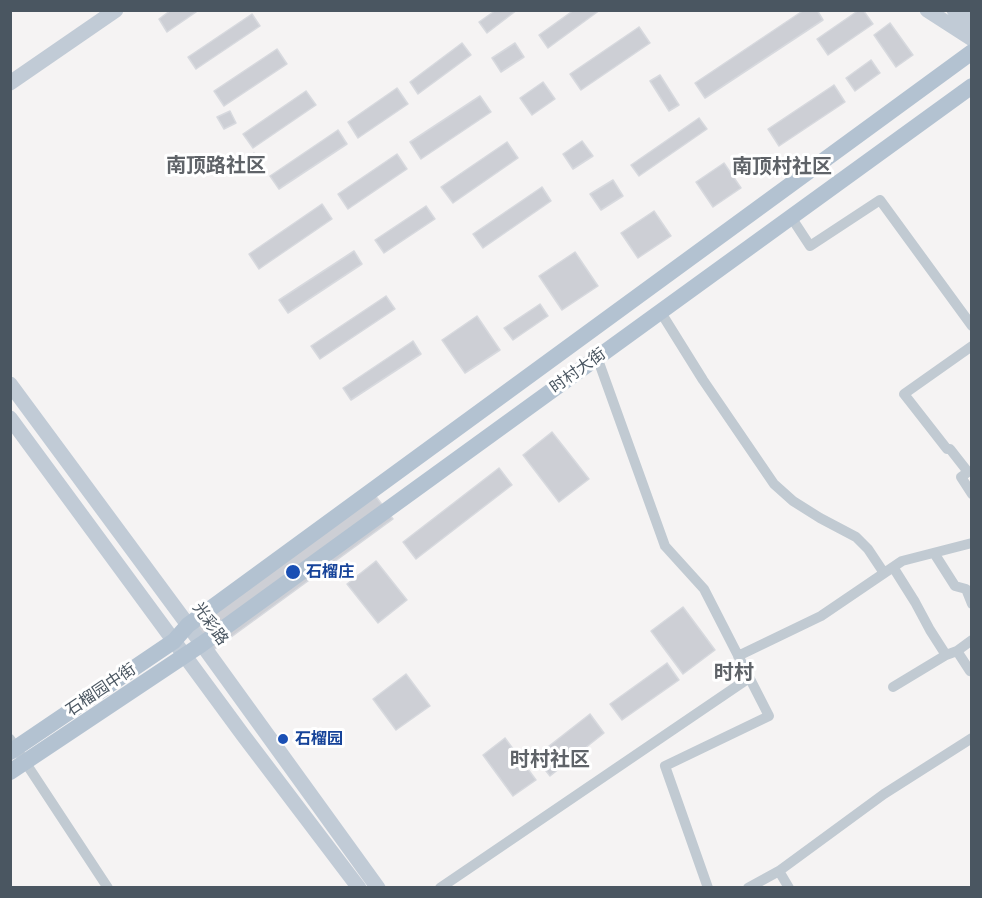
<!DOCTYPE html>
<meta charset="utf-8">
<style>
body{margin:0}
#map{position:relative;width:982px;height:898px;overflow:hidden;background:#f5f3f3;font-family:"PT Sans Narrow",sans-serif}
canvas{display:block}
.frame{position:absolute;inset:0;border:12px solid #4a5661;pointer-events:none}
</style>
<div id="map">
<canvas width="982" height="898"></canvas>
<div class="frame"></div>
</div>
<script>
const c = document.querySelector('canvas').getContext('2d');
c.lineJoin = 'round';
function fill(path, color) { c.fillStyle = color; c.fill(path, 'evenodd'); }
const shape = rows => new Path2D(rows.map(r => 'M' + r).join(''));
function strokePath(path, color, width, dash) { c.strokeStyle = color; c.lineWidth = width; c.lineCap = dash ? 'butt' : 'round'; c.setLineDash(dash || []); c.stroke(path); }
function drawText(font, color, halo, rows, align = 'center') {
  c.font = font + ' "PT Sans Narrow","Noto Sans SC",sans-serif'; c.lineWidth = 6; c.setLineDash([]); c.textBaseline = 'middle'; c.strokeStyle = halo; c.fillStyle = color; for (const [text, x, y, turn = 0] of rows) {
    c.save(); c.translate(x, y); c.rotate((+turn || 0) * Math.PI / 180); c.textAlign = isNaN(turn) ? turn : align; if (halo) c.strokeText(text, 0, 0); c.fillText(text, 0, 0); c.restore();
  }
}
const building = shape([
 [171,10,199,10,167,32,159,19,171,10],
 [496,10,517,10,487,33,479,22,496,10],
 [574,10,600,10,548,48,539,35,574,10],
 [804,10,817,10,823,20,705,98,695,83,804,10],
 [859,10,863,10,873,24,828,55,817,39,859,10],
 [252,14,260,26,196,69,188,57,252,14],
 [890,23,913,55,896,67,874,35,890,23],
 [639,27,650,43,581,90,570,74,639,27],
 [462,43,471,55,418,94,410,82,462,43],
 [515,43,524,57,501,72,492,58,515,43],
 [277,49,287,64,224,106,214,91,277,49],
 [871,60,880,73,855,91,846,78,871,60],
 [660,75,679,105,669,111,650,81,660,75],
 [543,82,555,99,532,115,520,98,543,82],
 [834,85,845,102,779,146,768,129,834,85],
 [397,88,408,104,358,138,348,122,397,88],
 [306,91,316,105,253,148,243,134,306,91],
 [480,96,491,112,421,159,410,142,480,96],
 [230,111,236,123,224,129,217,117,230,111],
 [699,118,707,129,639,176,631,165,699,118],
 [338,130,347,144,279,189,270,176,338,130],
 [582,141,593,156,573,169,563,154,582,141],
 [507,142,518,158,453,203,441,187,507,142],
 [254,153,263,167,253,173,244,160,254,153],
 [397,154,407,169,348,209,338,194,397,154],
 [724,163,741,188,713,207,696,182,724,163],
 [613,180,623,196,601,210,590,194,613,180],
 [542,187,551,201,483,248,473,234,542,187],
 [322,204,332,219,259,269,249,254,322,204],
 [426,206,435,219,384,253,375,240,426,206],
 [654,211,671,236,638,258,621,233,654,211],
 [354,251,362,264,288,313,279,300,354,251],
 [575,252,598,286,562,310,539,276,575,252],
 [386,296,395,309,320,359,311,346,386,296],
 [540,304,548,316,513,340,504,328,540,304],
 [477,316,500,350,465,373,442,340,477,316],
 [413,341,421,354,351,400,343,388,413,341],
 [552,432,589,479,559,502,523,455,552,432],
 [499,468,512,485,416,559,403,542,499,468],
 [371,490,393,519,212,651,190,622,371,490],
 [376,561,407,600,378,623,347,584,376,561],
 [683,607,715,650,683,674,651,631,683,607],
 [667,663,679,680,622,720,610,704,667,663],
 [406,674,430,706,396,730,373,699,406,674],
 [590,714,604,733,550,776,535,757,590,714],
 [505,738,536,780,513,796,483,755,505,738]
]);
const street = shape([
 [791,217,810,246,880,200,972,326],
 [660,311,703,380,774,484,793,501,820,518,856,537,868,549,884,573],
 [972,346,904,394,947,449,950,449,968,472,961,477,972,494],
 [597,357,665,546,704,589,769,716,665,766,708,888],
 [934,553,955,586,966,589,972,604],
 [893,567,915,602,930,630,946,655,957,651],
 [972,640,957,651,970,671,972,670],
 [738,656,821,616,902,561,972,543],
 [893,687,946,655],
 [10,739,108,888],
 [779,871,789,888],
 [440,888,749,678],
 [748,888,779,871,884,794,972,738]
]);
const secondary = shape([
 [927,10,972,39],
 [954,10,972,22],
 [10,83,116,10],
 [10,384,188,625,378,888],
 [10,418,243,735,359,888]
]);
const primary = shape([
 [10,752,174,641,188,625,972,52],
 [10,772,202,644,972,86]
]);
const markers = [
 [293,572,8,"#1a4fb4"],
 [283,739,6,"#1a4fb4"]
];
const streetNames = [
 ["时村大街",578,371,-36],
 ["光彩路",210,624,54],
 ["石榴园中街",101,690,-34]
];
const transitNames = [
 ["石榴庄",306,572],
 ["石榴园",295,739]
];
const quarterNames = [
 ["南顶路社区",216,166],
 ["南顶村社区",782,167],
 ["时村",734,673],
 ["时村社区",550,760]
];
fill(building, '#cdcfd5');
strokePath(building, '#d7d9de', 1.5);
strokePath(street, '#c1cad2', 10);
strokePath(secondary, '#c1cbd6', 15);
strokePath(primary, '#b3c2d1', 16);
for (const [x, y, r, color] of markers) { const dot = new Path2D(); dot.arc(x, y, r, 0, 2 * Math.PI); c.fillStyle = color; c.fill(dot); strokePath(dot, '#fff', 2); }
drawText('16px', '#4a5661', '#fff', streetNames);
drawText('bold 16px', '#164399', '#fff', transitNames, 'left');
drawText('bold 20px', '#5f6368', '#fff', quarterNames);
</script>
